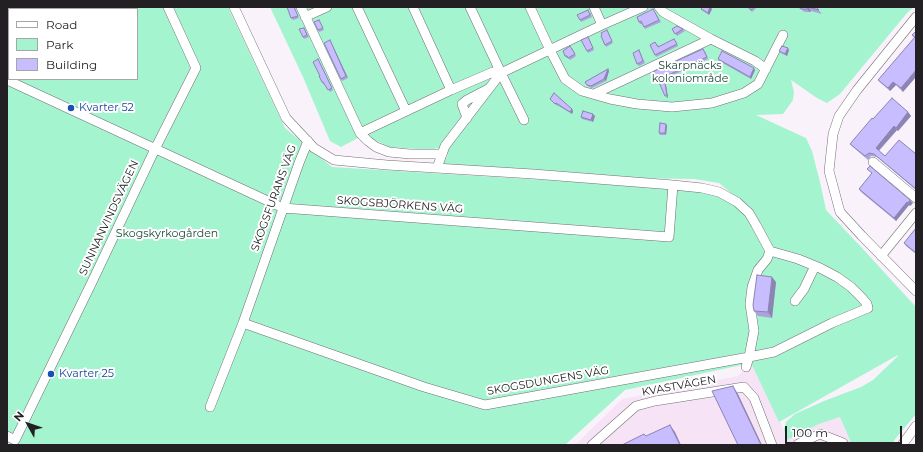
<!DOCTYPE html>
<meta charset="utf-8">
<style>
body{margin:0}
#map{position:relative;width:923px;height:452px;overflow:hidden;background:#f9f2fb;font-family:Montserrat,sans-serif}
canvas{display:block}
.frame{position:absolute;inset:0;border:8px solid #232024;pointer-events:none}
.legend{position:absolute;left:8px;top:8px;width:130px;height:72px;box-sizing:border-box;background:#fff;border:1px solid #a7a6a7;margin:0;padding:5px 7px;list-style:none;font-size:12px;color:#232024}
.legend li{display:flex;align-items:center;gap:8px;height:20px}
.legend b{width:20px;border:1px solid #a7a6a7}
.north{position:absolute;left:8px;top:404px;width:40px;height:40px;-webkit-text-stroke:3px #fff;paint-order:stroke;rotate:310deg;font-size:11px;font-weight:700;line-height:16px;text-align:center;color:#232024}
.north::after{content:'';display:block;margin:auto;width:14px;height:18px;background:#232024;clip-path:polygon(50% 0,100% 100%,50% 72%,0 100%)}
.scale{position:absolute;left:785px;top:426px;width:117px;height:18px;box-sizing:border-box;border:2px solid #232024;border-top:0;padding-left:5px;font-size:12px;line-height:14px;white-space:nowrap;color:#232024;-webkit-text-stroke:3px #fff;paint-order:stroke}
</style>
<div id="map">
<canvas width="923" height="452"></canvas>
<div class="frame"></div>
<ul class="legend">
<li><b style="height:5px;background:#fff"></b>Road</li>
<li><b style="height:11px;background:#a4f4cf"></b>Park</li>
<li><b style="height:11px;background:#c8bdfe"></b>Building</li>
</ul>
<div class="north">N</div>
<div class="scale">100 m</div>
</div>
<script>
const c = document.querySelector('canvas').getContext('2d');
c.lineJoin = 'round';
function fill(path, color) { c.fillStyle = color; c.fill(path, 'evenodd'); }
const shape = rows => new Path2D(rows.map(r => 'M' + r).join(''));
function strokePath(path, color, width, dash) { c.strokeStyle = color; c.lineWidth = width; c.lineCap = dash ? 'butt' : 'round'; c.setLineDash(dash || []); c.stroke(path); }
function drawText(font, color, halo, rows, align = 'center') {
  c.font = font + ' Montserrat,sans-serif'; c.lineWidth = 4; c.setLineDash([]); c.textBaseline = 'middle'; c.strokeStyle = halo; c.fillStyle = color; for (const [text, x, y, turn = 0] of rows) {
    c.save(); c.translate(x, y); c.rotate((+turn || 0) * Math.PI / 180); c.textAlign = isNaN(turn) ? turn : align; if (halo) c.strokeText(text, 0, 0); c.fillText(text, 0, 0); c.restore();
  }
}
const industrial = shape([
 [751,363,780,421,787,440,819,424,840,417,852,445,575,445,622,399,738,376,746,367]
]);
const green = shape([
 [7,7,228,7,285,128,332,167,725,191,736,197,719,183,694,179,624,178,443,164,448,155,437,148,431,150,389,147,373,139,358,138,341,147,330,141,303,77,270,7,914,7,907,13,840,94,827,103,817,98,791,80,794,92,793,100,783,114,756,115,806,138,812,151,820,182,826,210,862,248,916,307,916,414,896,438,891,445,852,445,840,417,819,424,787,440,784,430,786,422,795,414,824,401,861,387,873,380,898,356,898,355,779,422,751,363,625,390,565,445,7,445],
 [9,9,137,9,137,79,9,79]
]);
const minor = shape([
 [234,7,286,118,314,148,334,160,387,165,533,174,673,185],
 [301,7,360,133,451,90,493,72,501,73,602,25,643,7],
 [357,7,406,111],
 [413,7,451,90],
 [530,7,550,50,565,79,582,91,610,99,637,104,672,107,712,103,744,93,758,84,783,35],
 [594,7,602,25],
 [659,7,663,12,711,39,755,61,766,69],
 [305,17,327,7],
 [916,17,857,90,839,116,833,134,829,171,840,212,862,236,916,291],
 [501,73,524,120],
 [7,80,283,208,669,237,673,185,702,188,719,192,737,202,749,213,756,225,770,251,767,259,758,270,752,287,750,304,754,331,749,357,746,367],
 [594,94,711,39],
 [467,118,462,104,467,100,488,89],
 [360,133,368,141,376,147,389,152,410,154,442,154],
 [873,162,916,198],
 [437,168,445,146,501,73,470,7],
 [881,256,916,213],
 [795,301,804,289,815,266],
 [243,323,424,387,485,405,749,357,774,352,832,323,868,308,867,304,862,298,851,287,837,277,820,268,798,259,770,251],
 [210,407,243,323,299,163,308,141],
 [7,436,15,440,93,280,155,149,196,68,168,7],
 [798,444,820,434,843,443,844,445],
 [592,445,636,406,655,401,744,387,754,398,772,445],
 [902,445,916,426]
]);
const wall = shape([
 [294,7,299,18,293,20,291,18],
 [710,7,712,9,709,15,703,11,701,9],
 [747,7,757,7,752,12],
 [798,7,816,7,822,14,811,11,810,12,805,12,800,9],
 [653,9,661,22,645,29,642,24,640,24,639,22],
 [590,12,592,17,581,22,580,20],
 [319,20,324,30,319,32,318,30],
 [304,28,309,37,304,39,303,37],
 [672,29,683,29,685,31,677,36],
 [916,31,903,92,896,85,890,91,881,83,878,80,914,38,912,35],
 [608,32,613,43,606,47,605,45],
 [589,39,594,50,588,53,587,51],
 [330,40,348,78,342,81,341,79],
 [676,41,678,46,656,57,655,55,657,44,658,46],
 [572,48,576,56,570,60,568,58,567,58,565,56],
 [789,50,787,56,781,53,779,51],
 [705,51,708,59,665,79,668,98,667,98,654,71],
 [640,52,645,63,639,66,637,64],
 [318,59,333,90,330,92,325,84,323,84,322,82],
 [718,59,755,70,751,79,719,61],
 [608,69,609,71,606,81,592,88,589,87,585,82],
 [550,99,572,109,573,111,572,114,557,105,557,106],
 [908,112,911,116,898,131,897,130,879,151,885,156,916,154,916,190,877,157,871,156,868,160,853,147,850,144,873,119],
 [595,116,593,122,582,119,581,117],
 [666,124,667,126,666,135,660,135,659,133],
 [867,169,910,200,913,203,910,206,909,205,896,221,861,192,859,189,872,173],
 [916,228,916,254,906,246,904,243],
 [776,282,772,318,758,316,754,311]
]);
const shadedWall = shape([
 [710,7,712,9,709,15,708,13],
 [808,7,811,11,810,12,807,9],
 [330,40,331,42,348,78,346,76],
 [788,48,789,50,787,56,785,54],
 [754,68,755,70,751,79,750,77],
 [608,69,609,71,606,81,604,79],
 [916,70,916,77,903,92,901,88],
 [664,77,665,79,668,98,667,96],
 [893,82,896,85,890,91,888,88],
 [572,109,573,111,572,114,570,112],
 [908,112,911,116,898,131,896,128],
 [593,114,595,116,593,122,591,120],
 [666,124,667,126,666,135,665,133],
 [894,126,897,130,878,151,876,148],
 [910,200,913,203,910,206,908,203],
 [907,202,909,205,896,221,894,218],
 [772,277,776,282,772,318,768,312],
 [733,386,738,394,762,445,761,445],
 [670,425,675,432,681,445,680,445]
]);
const building = shape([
 [287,7,294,7,298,16,291,18,287,7],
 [703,7,710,7,708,13,701,9,703,7],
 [748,7,753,7,751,10,748,7],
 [799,7,816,7,819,10,808,7,807,9,802,9,799,7],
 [653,9,659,20,644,27,641,21,639,22,637,17,653,9],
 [588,10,590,15,580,20,577,15,588,10],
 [319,20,323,28,318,30,314,22,319,20],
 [677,26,683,29,675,34,672,29,677,26],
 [304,28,307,35,303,37,299,29,304,28],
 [607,30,612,41,605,45,601,36,602,35,601,33,607,30],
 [916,31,916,70,901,88,893,82,888,88,878,80,915,37,912,35,916,31],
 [588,37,593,48,587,51,581,40,588,37],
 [674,39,677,44,655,55,650,45,655,42,658,47,674,39],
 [330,40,346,76,341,79,324,43,330,40],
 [570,46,575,54,568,58,567,56,565,56,563,51,570,46],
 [782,46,788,48,785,54,779,51,782,46],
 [703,49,707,57,664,77,667,96,665,96,654,71,703,49],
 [639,50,643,61,637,64,633,53,639,50],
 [722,51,754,68,750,77,718,59,722,51],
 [318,59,332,88,328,90,323,82,322,82,319,76,320,76,313,62,318,59],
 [608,69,604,79,591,86,587,85,585,82,608,69],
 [554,93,572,109,570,112,556,103,555,104,550,99,554,93],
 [892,98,908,112,896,128,894,126,876,148,885,156,899,140,916,154,916,189,874,154,869,153,865,156,850,144,872,118,873,119,892,98],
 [583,111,593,114,591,120,581,117,583,111],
 [660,123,666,124,665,133,659,133,660,123],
 [870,166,910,200,908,203,907,202,894,218,859,189,872,173,867,169,870,166],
 [916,228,916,253,904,243,916,228],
 [757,275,772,277,768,312,754,311,753,305,757,275],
 [733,386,761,445,738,445,712,391,733,386],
 [670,425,680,445,622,445,644,434,646,436,670,425]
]);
const markers = [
 [71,108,4,"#1a4fb4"],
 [51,374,4,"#1a4fb4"]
];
const parkNames = [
 ["Skarpnäcks",690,66],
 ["koloniområde",690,79],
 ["Skogskyrkogården",167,234]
];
const transitNames = [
 ["Kvarter 52",79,108],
 ["Kvarter 25",59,374]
];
const streetNames = [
 ["SKOGSFURANS VÄG",274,198,-70],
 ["SKOGSBJÖRKENS VÄG",400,205,4],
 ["SUNNANVINDSVÄGEN",109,218,-65],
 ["SKOGSDUNGENS VÄG",548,381,-10],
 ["KVASTVÄGEN",679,386,-10]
];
fill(industrial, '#f6e4f6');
fill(green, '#a4f4cf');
strokePath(minor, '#756e76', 10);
strokePath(minor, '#fff', 9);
fill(wall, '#aca3da');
fill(shadedWall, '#8c84b2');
fill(building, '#c8bdfe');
strokePath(building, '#8c84b2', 1);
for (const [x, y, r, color] of markers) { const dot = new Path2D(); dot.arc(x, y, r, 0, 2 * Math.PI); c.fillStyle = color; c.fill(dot); strokePath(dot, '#fff', 1.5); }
drawText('11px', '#1e4a38', '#fff', parkNames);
drawText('11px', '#164399', '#fff', transitNames, 'left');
drawText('11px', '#232024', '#fff', streetNames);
</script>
